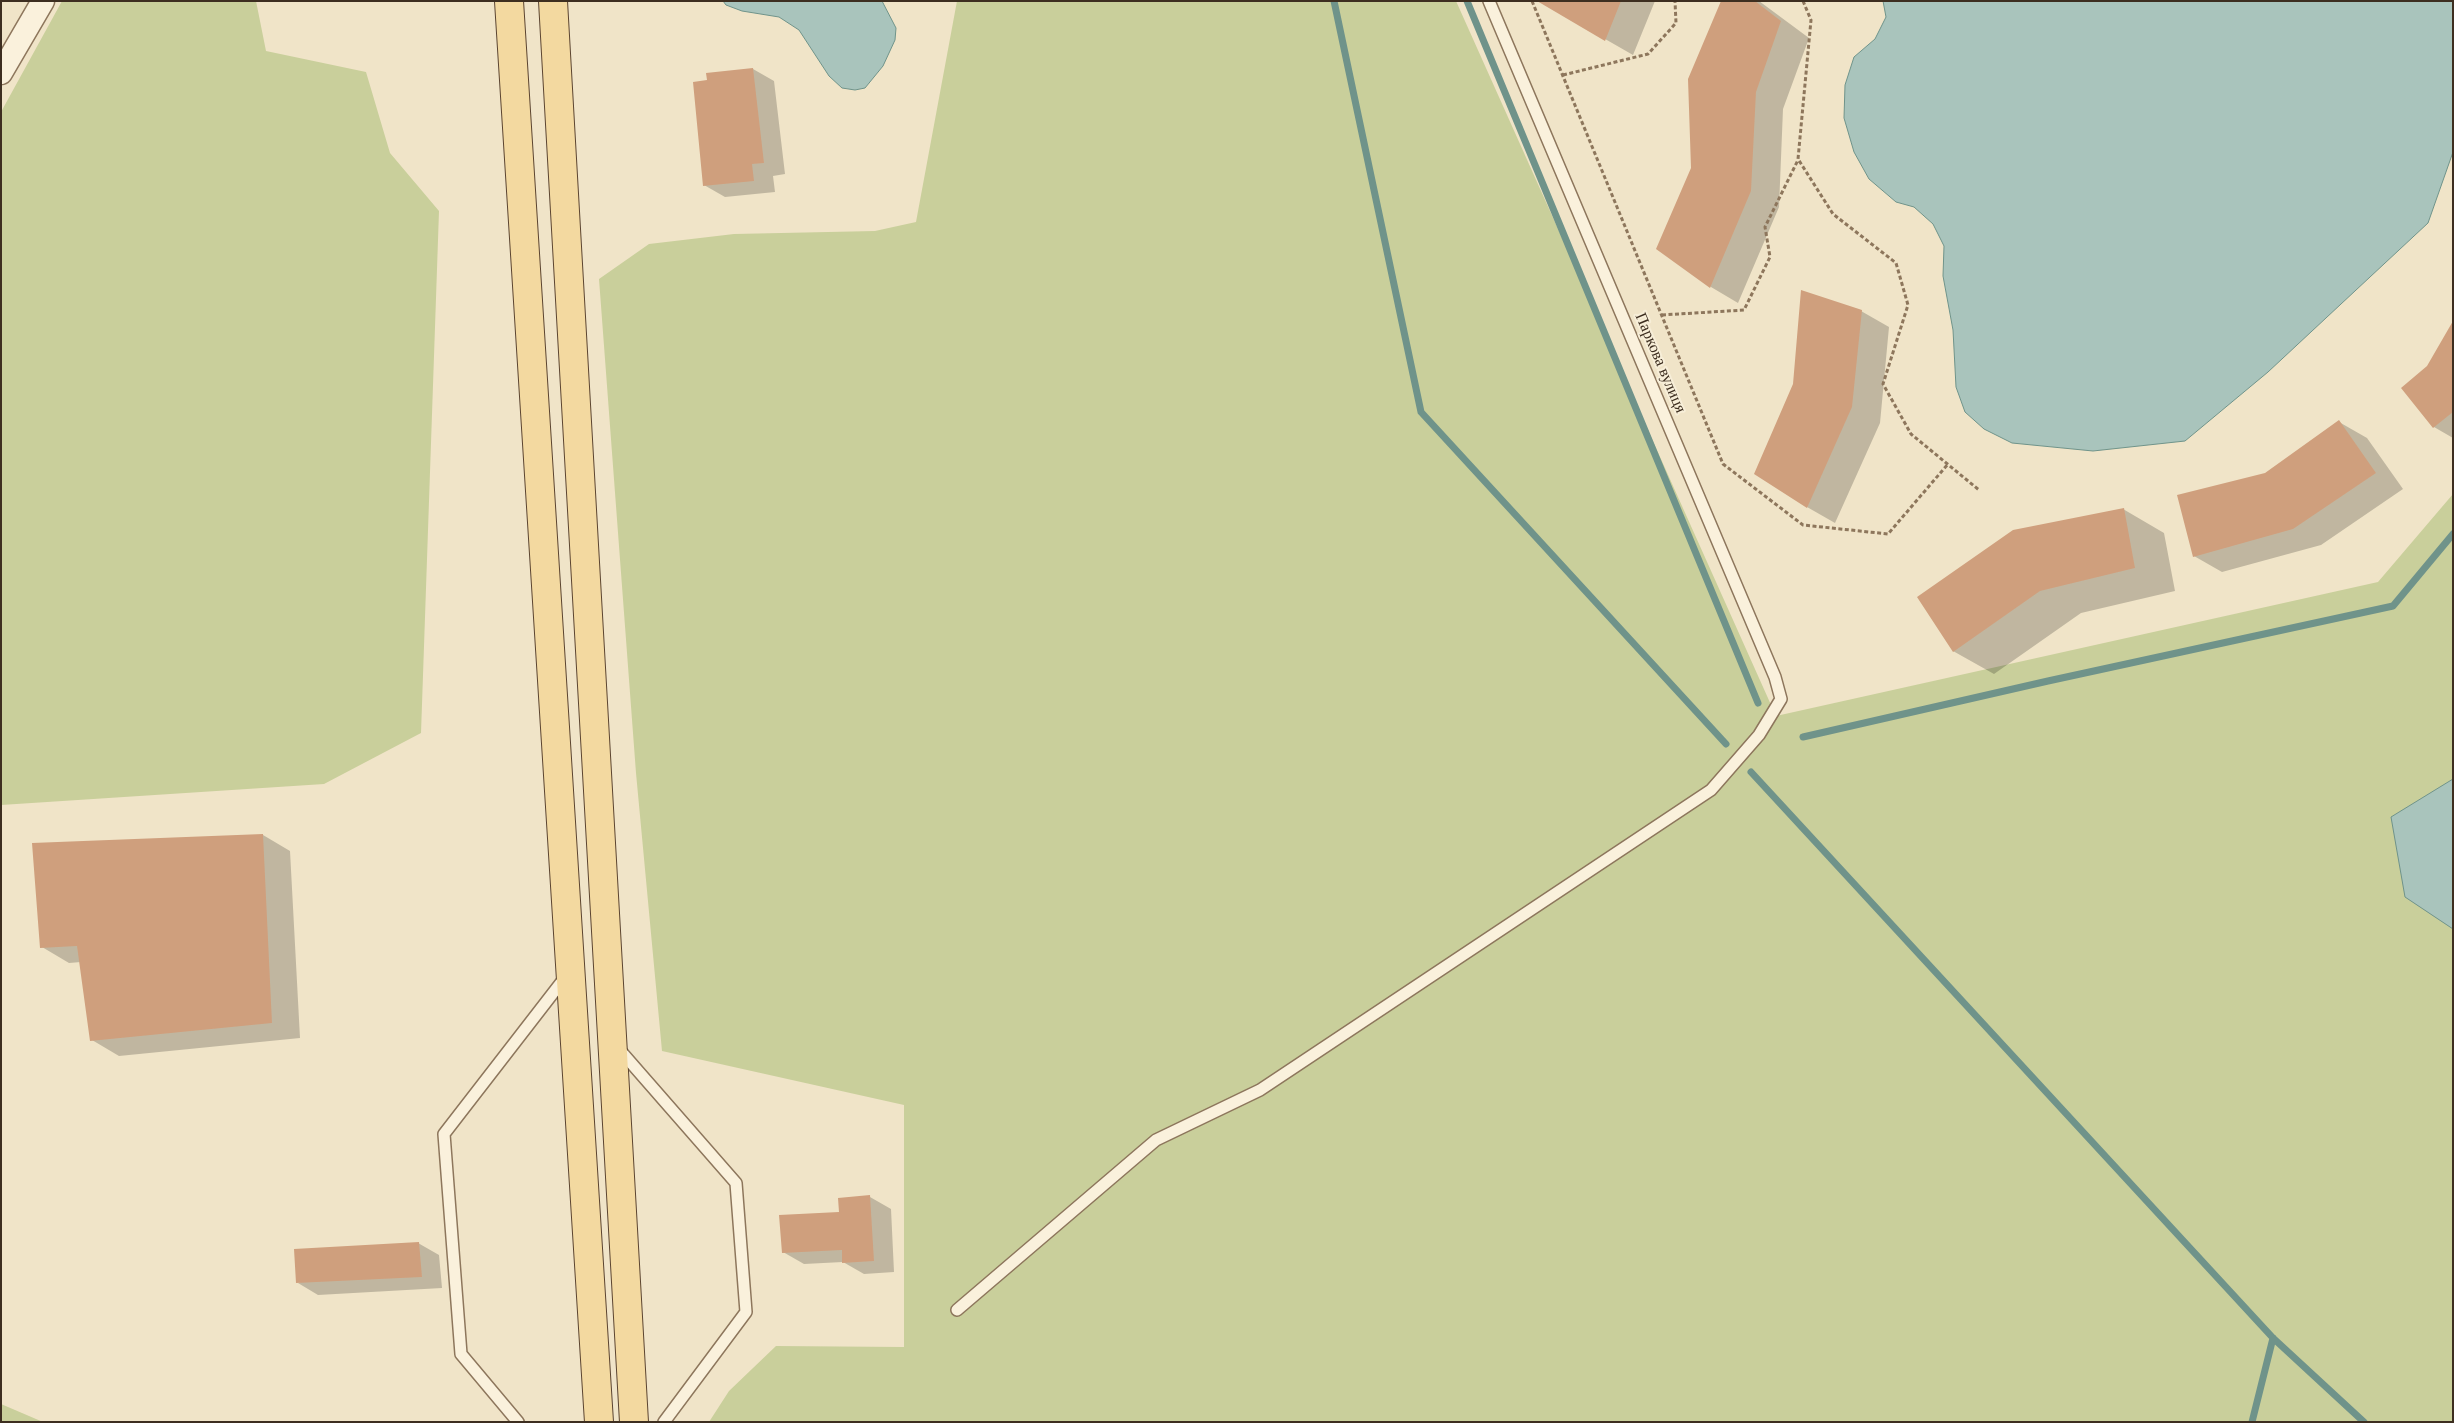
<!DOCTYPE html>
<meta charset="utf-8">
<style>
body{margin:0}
#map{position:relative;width:2454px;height:1423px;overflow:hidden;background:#f0e4c8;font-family:Georgia,serif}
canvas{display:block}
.frame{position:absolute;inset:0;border:2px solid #3d2e20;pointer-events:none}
</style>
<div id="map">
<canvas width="2454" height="1423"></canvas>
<div class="frame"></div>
</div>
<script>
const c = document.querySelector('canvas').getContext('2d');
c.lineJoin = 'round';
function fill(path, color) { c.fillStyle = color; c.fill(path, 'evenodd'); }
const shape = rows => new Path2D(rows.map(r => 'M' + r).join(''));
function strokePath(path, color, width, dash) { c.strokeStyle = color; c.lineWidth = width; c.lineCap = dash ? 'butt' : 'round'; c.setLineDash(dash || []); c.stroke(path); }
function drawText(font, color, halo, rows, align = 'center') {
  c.font = font + ' Georgia,serif'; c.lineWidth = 4; c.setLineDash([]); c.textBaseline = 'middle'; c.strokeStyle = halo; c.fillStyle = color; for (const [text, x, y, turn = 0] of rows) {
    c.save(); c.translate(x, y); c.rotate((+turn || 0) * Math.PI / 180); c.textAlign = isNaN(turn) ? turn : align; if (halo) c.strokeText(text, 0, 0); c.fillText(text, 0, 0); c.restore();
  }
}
const green = shape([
 [62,1,256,1,266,51,366,72,390,153,439,211,421,733,324,784,1,805,1,112],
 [957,1,1456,1,1776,716,2378,582,2453,494,2453,1422,709,1422,729,1391,776,1346,904,1347,904,1105,662,1051,636,773,599,279,649,244,734,234,875,231,916,222],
 [1,1404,43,1422,1,1422]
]);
const water = shape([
 [723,1,882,1,896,28,895,40,883,66,865,88,855,90,842,88,829,76,799,30,779,17,742,11,726,5,723,1],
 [1883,1,2453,1,2453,152,2428,223,2268,372,2185,441,2093,451,2012,443,1984,429,1965,412,1956,387,1953,330,1943,276,1944,246,1933,224,1914,207,1896,202,1869,179,1854,152,1844,118,1845,85,1854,57,1875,39,1886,17,1883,1],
 [2453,779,2453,929,2405,897,2391,817,2453,779]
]);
const shadow = shape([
 [1553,1,1655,1,1633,55,1551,8],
 [1722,1,1759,1,1809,38,1783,109,1779,207,1738,303,1711,287,1657,249,1692,168],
 [753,69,774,81,785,174,773,176,775,192,725,197,704,185],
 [1861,311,1889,327,1880,423,1835,523,1807,507],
 [2453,337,2453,438,2434,427,2402,388,2428,367],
 [2339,422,2367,438,2403,489,2321,545,2222,572,2194,556,2266,474],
 [2123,509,2164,533,2175,591,2081,613,1994,674,1953,651],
 [263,835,290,851,300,1038,119,1056,92,1040,81,962,69,963,42,947],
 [870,1197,891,1209,894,1272,864,1274,843,1262,804,1264,783,1252,840,1213],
 [418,1243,439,1255,442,1288,318,1295,298,1283]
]);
const stream = shape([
 [1334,1,1421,412,1726,744],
 [1467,1,1758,703],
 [1803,737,2048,681,2393,606,2453,534],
 [1751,772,2273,1338,2364,1422],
 [2252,1422,2273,1338]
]);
const building = shape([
 [1537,1,1621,1,1605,41],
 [1721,1,1755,1,1781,21,1756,92,1751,191,1710,288,1656,249,1691,168,1688,79],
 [753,68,764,163,752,164,754,181,703,186,693,82,707,80,706,73],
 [1801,290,1862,310,1852,407,1807,508,1754,474,1793,384],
 [2453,321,2453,412,2433,428,2401,388,2427,366],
 [2339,420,2376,473,2293,529,2193,557,2177,495,2265,473],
 [2124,508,2135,568,2040,591,1953,652,1917,597,2013,530],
 [263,834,272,1023,90,1041,77,946,40,948,32,843],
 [870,1195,874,1261,842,1263,842,1250,782,1253,779,1215,839,1212,838,1198],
 [419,1242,422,1277,296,1283,294,1249]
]);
const path = shape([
 [1532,1,1723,464,1803,525,1888,534,1948,464],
 [1803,1,1811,20,1798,159,1833,214,1896,263,1908,305,1883,384,1911,434,1979,490],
 [1563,75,1648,54,1676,23,1675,1],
 [1662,315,1744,310,1770,257,1765,227,1798,160]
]);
const lane = shape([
 [618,1048,736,1183,746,1312,664,1422],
 [957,1310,1156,1140,1260,1090,1711,790,1759,735,1781,699,1775,677,1489,1],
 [518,1422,461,1354,444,1134,567,975]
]);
const street = shape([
 [1,73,43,1]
]);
const primary = shape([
 [509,1,599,1422],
 [553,1,634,1422]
]);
const streetNames = [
 ["Паркова вулиця",1660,363,67]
];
fill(green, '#c9cf9b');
fill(water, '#a9c4bc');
strokePath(water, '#6f938a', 1);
fill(shadow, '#0003');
strokePath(stream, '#6f938a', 7);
fill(building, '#cf9f7d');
strokePath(lane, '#8d765c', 14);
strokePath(street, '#8d765c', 25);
strokePath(primary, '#5b4430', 30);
strokePath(path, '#8d765c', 3, [4, 2.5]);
strokePath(lane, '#faf1dc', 11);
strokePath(street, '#faf1dc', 22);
strokePath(primary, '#f3d9a0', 28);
drawText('16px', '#3d2e20', '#f7eed8', streetNames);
</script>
